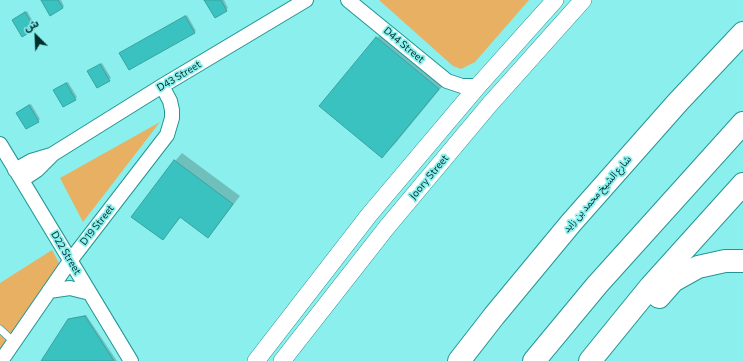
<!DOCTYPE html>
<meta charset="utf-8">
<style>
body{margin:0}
#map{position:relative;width:743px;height:361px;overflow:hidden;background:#8bf0ed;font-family:Commissioner,"Noto Sans Arabic",sans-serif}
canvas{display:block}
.north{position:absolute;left:16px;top:16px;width:40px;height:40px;-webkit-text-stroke:3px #8bf0ed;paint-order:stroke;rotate:336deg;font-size:11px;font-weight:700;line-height:16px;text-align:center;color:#002f2e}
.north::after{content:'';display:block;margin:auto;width:14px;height:18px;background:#002f2e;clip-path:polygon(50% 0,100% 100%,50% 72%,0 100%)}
</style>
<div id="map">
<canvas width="743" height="361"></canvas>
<div class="north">ش</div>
</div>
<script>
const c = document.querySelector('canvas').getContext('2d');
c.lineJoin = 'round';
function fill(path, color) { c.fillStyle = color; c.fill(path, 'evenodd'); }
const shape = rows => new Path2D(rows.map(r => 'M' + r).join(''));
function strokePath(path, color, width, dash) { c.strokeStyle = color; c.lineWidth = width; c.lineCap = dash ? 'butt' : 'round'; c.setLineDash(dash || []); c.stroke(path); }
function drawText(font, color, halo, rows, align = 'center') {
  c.font = font + ' Commissioner,"Noto Sans Arabic",sans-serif'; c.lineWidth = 3.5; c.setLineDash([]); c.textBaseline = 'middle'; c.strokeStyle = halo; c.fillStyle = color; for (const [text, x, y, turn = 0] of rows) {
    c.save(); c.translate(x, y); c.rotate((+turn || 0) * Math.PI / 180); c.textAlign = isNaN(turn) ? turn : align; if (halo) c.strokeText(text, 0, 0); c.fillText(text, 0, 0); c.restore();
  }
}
const green = shape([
 [379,0,529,0,475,62,461,69,453,66],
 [160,122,83,222,60,178],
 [52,250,60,265,0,349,0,283]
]);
const shadow = shape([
 [42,0,61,0,64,6,63,7],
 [207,0,224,0,228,8,215,17],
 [27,11,36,27,34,28,15,18],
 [187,15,196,31,194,32,122,52],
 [388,27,450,77,394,145,382,156,377,38],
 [102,63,111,78,98,87,90,70],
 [68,82,77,97,75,99,56,88],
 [31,104,40,119,38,121,19,111],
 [182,153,240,196,215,229,208,237,181,217,163,239,175,161],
 [86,315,117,361,42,361,69,319,71,318]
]);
const building = shape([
 [41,0,58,0,63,8,50,16,41,0],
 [204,0,221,0,227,11,215,18,204,0],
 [25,12,35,29,22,37,12,20,25,12],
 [185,16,195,33,129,70,119,53,185,16],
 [376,37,439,89,382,158,319,106,376,37],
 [100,64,110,81,97,88,87,71,100,64],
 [66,83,76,100,63,107,53,90,66,83],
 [29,105,39,122,26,129,16,113,29,105],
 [174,160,233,204,208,238,180,217,163,240,131,217,174,160],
 [85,316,114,361,41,361,68,319,85,316]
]);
const service = shape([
 [0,329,14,342]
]);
const minor = shape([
 [348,0,447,81,462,86,478,86],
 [0,144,131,361],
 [15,170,31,161,51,155],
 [22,180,37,170,53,154,162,86,306,0],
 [49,291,70,288,90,293],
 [1,361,70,261,167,135,172,118,172,110,170,101,162,86]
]);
const tertiary = shape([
 [256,361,369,215,478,86,555,0],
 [282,361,387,227,490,104,583,0]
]);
const motorway = shape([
 [659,297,673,281,698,267,725,261,743,261],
 [459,361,494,316,571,223,678,102,743,33],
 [534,361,597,285,743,123],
 [590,361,651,286,743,184]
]);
const streetNames = [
 ["D44 Street",404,45,40],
 ["D43 Street",179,76,-31],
 ["Joory Street",429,177,-50],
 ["شارع الشيخ محمد بن زايد",597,194,-49],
 ["D19 Street",97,225,-52],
 ["D22 Street",66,253,59]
];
fill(green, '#e8b063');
fill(shadow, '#0003');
fill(building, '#3ac2c0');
strokePath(building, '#38a3a1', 1);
strokePath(service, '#259594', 8);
strokePath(minor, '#259594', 16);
strokePath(tertiary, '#259594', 18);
strokePath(motorway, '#259594', 24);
strokePath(service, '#fff', 7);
strokePath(minor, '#fff', 14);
strokePath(tertiary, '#fff', 17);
strokePath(motorway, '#fff', 22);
drawText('10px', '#002f2e', '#8bf0ed', streetNames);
</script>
